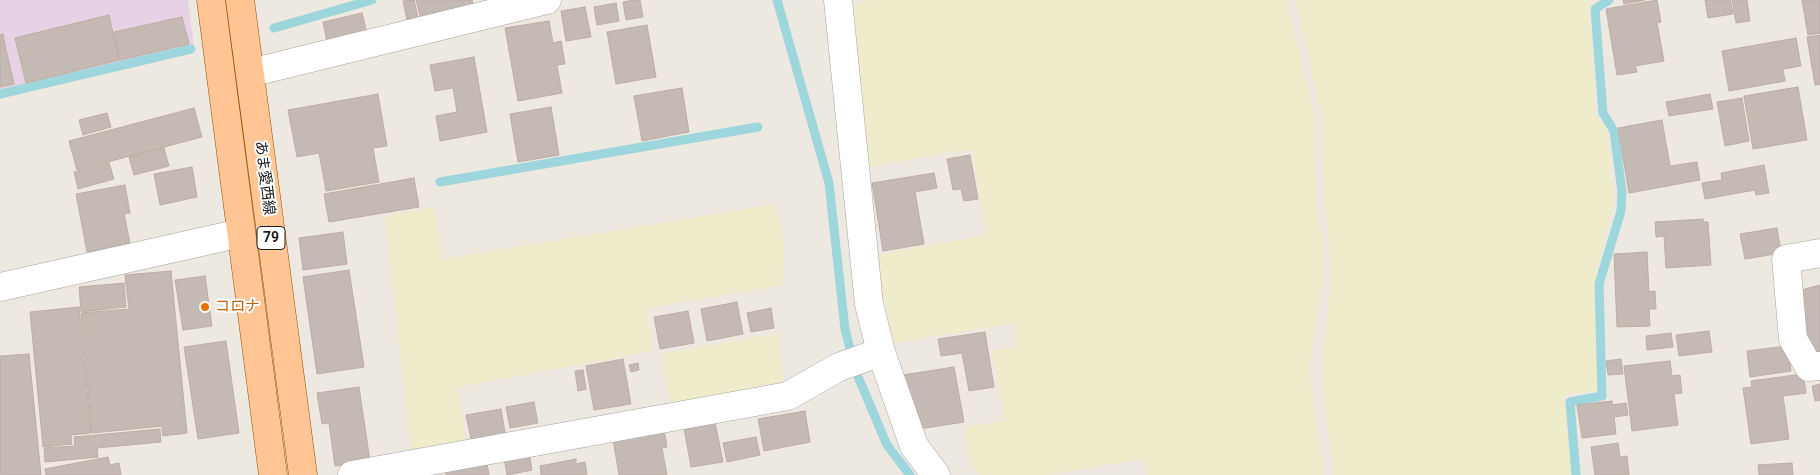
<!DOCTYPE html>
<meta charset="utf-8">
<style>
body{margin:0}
canvas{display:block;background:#ede8e0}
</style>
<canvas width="1820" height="475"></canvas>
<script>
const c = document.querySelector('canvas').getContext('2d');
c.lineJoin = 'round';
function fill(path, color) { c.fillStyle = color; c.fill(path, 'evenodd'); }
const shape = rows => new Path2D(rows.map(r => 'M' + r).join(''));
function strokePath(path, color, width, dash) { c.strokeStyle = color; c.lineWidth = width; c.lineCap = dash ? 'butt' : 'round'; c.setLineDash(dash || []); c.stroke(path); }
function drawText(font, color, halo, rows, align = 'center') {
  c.font = font + ' Roboto,"Noto Sans JP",sans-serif'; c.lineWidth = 4; c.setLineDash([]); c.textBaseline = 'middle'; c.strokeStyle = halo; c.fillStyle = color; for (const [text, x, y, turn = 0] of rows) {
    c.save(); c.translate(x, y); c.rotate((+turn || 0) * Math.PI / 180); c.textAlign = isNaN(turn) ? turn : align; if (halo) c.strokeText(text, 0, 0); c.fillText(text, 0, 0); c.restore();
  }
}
const industrial = shape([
 [0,0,188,0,194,45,0,91]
]);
const farmland = shape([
 [871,0,1286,0,1314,114,1315,198,1322,235,1323,277,1309,368,1324,475,1147,475,1143,459,1049,475,980,475,978,473,969,460,966,439,966,427,1005,420,992,351,1018,347,1014,323,891,344,871,256,987,235,972,149,861,168,846,7],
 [1296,0,1592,0,1589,2,1595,113,1606,128,1614,198,1594,283,1597,391,1564,395,1571,475,1334,475,1323,393,1322,365,1331,282,1329,240,1324,199,1321,115],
 [775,204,784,243,783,285,646,308,653,351,458,387,467,448,412,457,385,216,434,207,443,259],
 [778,333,784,388,671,412,661,354]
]);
const stream = shape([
 [777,0,829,183,845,329,856,372,887,445,910,475],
 [274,28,372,0],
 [0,94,191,49],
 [440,182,758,127],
 [1576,475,1570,402,1602,396,1599,284,1621,211,1622,192,1614,131,1603,113,1595,9,1609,0]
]);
const building = shape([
 [414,0,418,18,407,20,403,1,414,0],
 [416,0,472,0,474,8,421,20,416,0],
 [633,0,640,0,643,17,626,20,623,2,633,0],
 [1623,0,1645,0,1624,4,1623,0],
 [1657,0,1661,22,1657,23,1664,61,1635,66,1637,72,1617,75,1606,9,1657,0],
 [1705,0,1730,0,1733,14,1708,18,1705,0],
 [1732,0,1747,0,1750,21,1736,23,1732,0],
 [1802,0,1820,0,1820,33,1808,35,1802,0],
 [616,3,619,21,597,25,594,7,616,3],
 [585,7,591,37,566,41,561,11,585,7],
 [362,13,367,33,327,42,323,22,362,13],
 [109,15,119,60,26,83,15,38,109,15],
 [182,17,189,44,120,60,114,32,182,17],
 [549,21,553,43,561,41,565,64,557,65,562,93,518,101,505,28,549,21],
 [647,25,656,77,616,84,607,32,647,25],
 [3,34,5,44,0,45,0,35,3,34],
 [1820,35,1820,84,1815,85,1807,37,1820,35],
 [1796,38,1801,66,1783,69,1785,81,1729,91,1722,51,1796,38],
 [5,45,14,84,0,87,0,46,5,45],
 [474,57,487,132,440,141,436,116,457,112,453,88,435,91,430,65,474,57],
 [1798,87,1807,140,1753,149,1744,96,1798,87],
 [682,88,689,132,642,141,634,96,682,88],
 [378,94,387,146,373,148,379,182,326,191,319,153,297,157,288,110,378,94],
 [1710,94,1713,109,1669,116,1666,102,1710,94],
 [1742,98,1749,141,1725,146,1717,102,1742,98],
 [551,107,559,155,518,162,510,114,551,107],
 [194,108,202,137,77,170,69,141,194,108],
 [107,113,111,127,83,135,79,120,107,113],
 [1662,120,1670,166,1697,162,1700,180,1629,193,1618,128,1662,120],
 [164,148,169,166,134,175,129,157,164,148],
 [970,155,978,199,964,201,961,189,953,190,947,159,970,155],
 [109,163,114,179,78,189,74,172,109,163],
 [1764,165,1769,193,1756,195,1755,190,1705,199,1702,183,1722,180,1721,173,1764,165],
 [192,167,197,197,160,205,154,174,192,167],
 [934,173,937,188,915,192,924,244,883,251,872,183,934,173],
 [414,178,419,207,329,222,324,194,414,178],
 [125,185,130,213,124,214,130,243,87,252,76,194,125,185],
 [1703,219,1703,222,1708,222,1711,265,1666,268,1664,236,1656,237,1655,222,1703,219],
 [1777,228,1781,253,1745,259,1740,234,1777,228],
 [343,232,347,264,303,270,299,238,343,232],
 [1647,252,1649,292,1655,291,1656,309,1649,309,1650,326,1617,327,1614,254,1647,252],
 [349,270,364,367,317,374,303,277,349,270],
 [171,271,187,433,163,436,162,426,92,433,81,313,129,309,125,275,171,271],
 [205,276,212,326,183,330,175,280,205,276],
 [124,283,126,307,81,312,79,287,124,283],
 [1820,285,1820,357,1812,359,1794,292,1820,285],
 [737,302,743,334,707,341,701,309,737,302],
 [79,307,91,433,71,435,72,444,43,447,30,312,79,307],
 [771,308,774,328,751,332,747,313,771,308],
 [688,311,694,343,660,349,654,317,688,311],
 [1709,331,1712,352,1679,356,1676,335,1709,331],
 [985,332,994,387,969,391,962,353,941,356,938,339,985,332],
 [1671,333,1673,347,1647,350,1646,336,1671,333],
 [226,341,239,433,198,439,184,347,226,341],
 [1787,346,1791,371,1750,377,1747,351,1787,346],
 [29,354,41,475,0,475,0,356,29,354],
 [623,359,631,404,594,410,586,366,623,359],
 [1621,359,1623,374,1608,375,1606,361,1621,359],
 [1670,361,1672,376,1680,375,1682,393,1674,394,1678,425,1632,431,1624,366,1670,361],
 [638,363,639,370,631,372,629,365,638,363],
 [954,367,964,422,919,429,913,397,907,399,903,375,954,367],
 [583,370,586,389,578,391,575,371,583,370],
 [1803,374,1806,393,1783,396,1789,439,1751,444,1743,388,1752,387,1751,381,1803,374],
 [1820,384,1820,400,1815,401,1812,386,1820,384],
 [359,387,370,461,335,466,329,423,322,424,317,393,359,387],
 [1612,401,1612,405,1626,403,1628,415,1614,417,1616,434,1582,438,1577,405,1612,401],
 [534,402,538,423,510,428,506,407,534,402],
 [501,409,506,438,472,444,466,415,501,409],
 [805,411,810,442,764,451,758,419,805,411],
 [715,422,723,462,691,467,684,428,715,422],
 [160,429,161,442,97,448,98,457,45,462,44,448,75,446,74,437,160,429],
 [664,429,667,447,662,448,667,475,619,475,613,439,664,429],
 [756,437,760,455,727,462,723,443,756,437],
 [1618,443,1620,457,1627,456,1629,475,1595,475,1591,447,1618,443],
 [529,453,532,470,507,475,504,458,529,453],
 [108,457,110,465,119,463,121,475,46,475,45,469,108,457],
 [486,458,489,475,446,475,445,466,486,458],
 [576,459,576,464,585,462,587,475,541,475,540,466,576,459],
 [1792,463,1793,475,1759,475,1758,465,1792,463]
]);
const minor = shape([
 [838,0,869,304,881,352,914,446,936,475],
 [250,73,547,0],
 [1820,253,1786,259,1793,339,1809,367,1820,366],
 [0,287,241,233],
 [352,475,788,396,839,367,881,352]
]);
const major = shape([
 [211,0,273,475],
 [240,0,303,475]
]);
const markers = [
 [205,307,5,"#e8710a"]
];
const shields = [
 [271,238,28]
];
const shieldNames = [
 ["79",271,238]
];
const streetNames = [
 ["あま愛西線",264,178,83]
];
const foodNames = [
 ["コロナ",215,307]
];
fill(industrial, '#e7d2e5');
fill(farmland, '#eeecca');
strokePath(stream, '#9ed6dd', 9);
fill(building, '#c5b9b3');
strokePath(building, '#bfaca2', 1);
strokePath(minor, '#a2a2a2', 29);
strokePath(major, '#935200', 29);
strokePath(minor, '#fff', 28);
strokePath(major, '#ffc594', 28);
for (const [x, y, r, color] of markers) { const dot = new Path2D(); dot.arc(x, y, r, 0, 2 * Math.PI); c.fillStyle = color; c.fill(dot); strokePath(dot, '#fff', 2); }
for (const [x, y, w] of shields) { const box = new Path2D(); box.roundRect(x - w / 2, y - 11.5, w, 23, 4); c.fillStyle = '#fff'; c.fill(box); strokePath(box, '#1b1b1b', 1); }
drawText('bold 14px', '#1b1b1b', null, shieldNames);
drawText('15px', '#1b1b1b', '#fff', streetNames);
drawText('15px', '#c56008', '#fff', foodNames, 'left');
</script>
